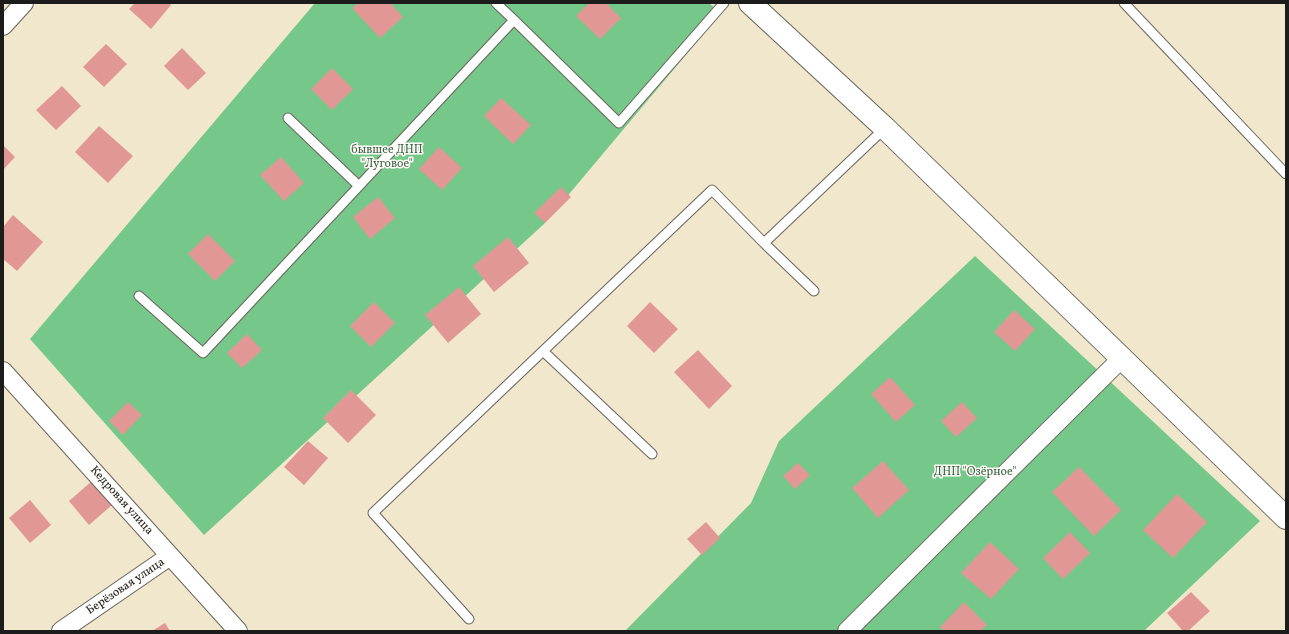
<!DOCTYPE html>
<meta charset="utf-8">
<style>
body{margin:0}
#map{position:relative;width:1289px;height:634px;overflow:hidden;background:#f1e7cd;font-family:Vollkorn,serif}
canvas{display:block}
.frame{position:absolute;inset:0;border:4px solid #1c1c1c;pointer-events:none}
</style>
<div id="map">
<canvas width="1289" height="634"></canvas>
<div class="frame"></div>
</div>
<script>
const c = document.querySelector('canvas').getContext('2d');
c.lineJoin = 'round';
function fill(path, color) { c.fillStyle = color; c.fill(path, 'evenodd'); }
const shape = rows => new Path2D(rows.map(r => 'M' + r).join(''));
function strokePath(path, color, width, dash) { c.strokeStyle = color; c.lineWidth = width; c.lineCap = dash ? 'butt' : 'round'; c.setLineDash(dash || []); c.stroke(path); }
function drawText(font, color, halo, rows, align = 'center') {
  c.font = font + ' Vollkorn,serif'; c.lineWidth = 3; c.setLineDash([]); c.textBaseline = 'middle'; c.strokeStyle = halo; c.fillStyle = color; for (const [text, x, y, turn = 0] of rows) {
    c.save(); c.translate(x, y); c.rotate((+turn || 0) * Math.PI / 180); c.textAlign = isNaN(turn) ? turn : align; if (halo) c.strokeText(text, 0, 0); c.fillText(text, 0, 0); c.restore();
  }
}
const green = shape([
 [315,3,709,3,721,13,544,224,204,535,30,339],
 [975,256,1260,521,1144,631,625,631,751,503,779,441]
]);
const building = shape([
 [135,3,169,3,171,5,151,29,129,9],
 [358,3,390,3,403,17,380,38,352,8],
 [589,3,606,3,621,18,600,39,576,16],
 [106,44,127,64,104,87,83,67],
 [182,48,206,73,188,90,164,66],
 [332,68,353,89,332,110,311,89],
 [62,86,81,106,56,130,36,110],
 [501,98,531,125,513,144,484,116],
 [99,126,133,156,108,183,75,152],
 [3,145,15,157,3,170],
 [439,147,462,168,442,190,419,169],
 [281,157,304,183,284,201,260,175],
 [561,187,571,197,545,223,534,213],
 [378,197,395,218,370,239,353,217],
 [13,215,43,242,17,271,3,259,3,227],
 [208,234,235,261,215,281,188,254],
 [508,237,529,263,494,292,473,266],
 [459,287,481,314,448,343,425,315],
 [374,302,395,323,371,347,350,326],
 [650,302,678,329,654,353,627,326],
 [1014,310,1035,329,1015,351,994,332],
 [247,334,262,350,242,368,227,353],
 [698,350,732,386,709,409,674,372],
 [890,377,915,405,896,422,871,394],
 [351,390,376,415,348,443,323,418],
 [128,402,142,415,123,435,109,421],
 [962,402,977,418,956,437,941,421],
 [308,441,328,458,304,485,284,467],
 [883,461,909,490,878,518,852,488],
 [798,463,810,475,795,489,783,476],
 [1079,467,1121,510,1094,536,1052,492],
 [92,481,112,505,89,525,69,501],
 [1177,494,1207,522,1173,558,1143,530],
 [30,500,51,525,30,543,9,518],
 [706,522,720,538,702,555,687,539],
 [1070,532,1090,553,1063,579,1043,558],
 [990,542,1019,569,991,599,961,573],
 [1191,592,1210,611,1188,631,1183,631,1167,613],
 [964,602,987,625,980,631,944,631,940,627],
 [165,623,170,631,152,631]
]);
const service = shape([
 [496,3,514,20],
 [1124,3,1286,174],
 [288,118,359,186],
 [764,243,814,291],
 [139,296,203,353,514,20,619,123,724,3],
 [543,351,652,454],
 [469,619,373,513,712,190,764,243,885,128]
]);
const minor = shape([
 [3,26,24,3],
 [3,371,238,631],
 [61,631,170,556],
 [847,631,1121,359]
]);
const tertiary = shape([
 [750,3,885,128,1286,518]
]);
const parkNames = [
 ["бывшее ДНП",387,151],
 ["\"Луговое\"",387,165],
 ["ДНП \"Озёрное\"",975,473]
];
const streetNames = [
 ["Кедровая улица",121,501,48],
 ["Берёзовая улица",126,587,-34]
];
fill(green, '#75c88a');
fill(building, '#e19794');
strokePath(service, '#67635a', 11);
strokePath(minor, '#67635a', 20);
strokePath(tertiary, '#67635a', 24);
strokePath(service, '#fff', 9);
strokePath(minor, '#fff', 18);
strokePath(tertiary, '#fff', 22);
drawText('12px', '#406148', '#fdfcf7', parkNames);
drawText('12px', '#1c1c1c', '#fdfcf7', streetNames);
</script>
